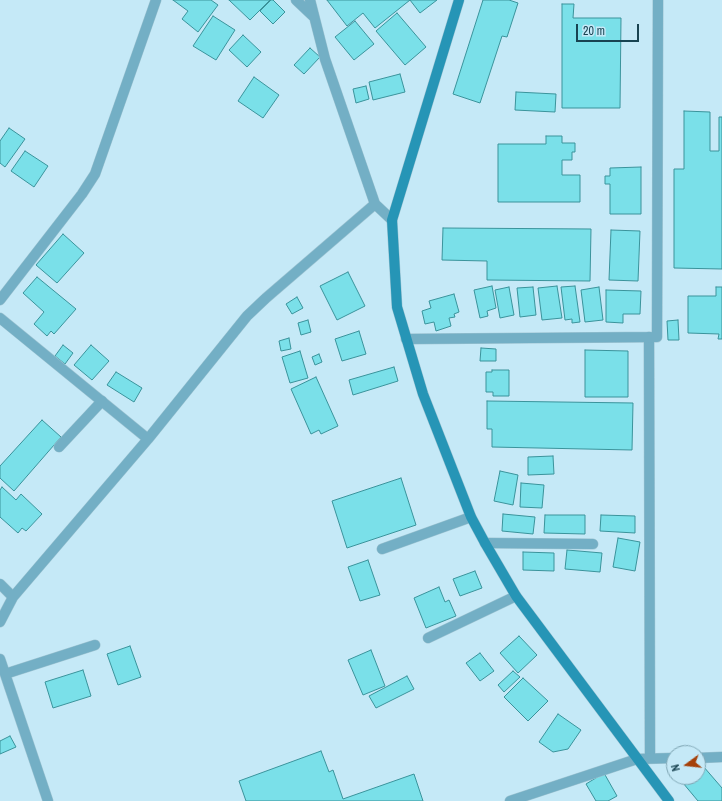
<!DOCTYPE html>
<style>
body{margin:0}
#map{position:relative;width:722px;height:801px;overflow:hidden;background:#c5e9f7;font-family:"Archivo Narrow",sans-serif}
canvas{display:block}
.north{position:absolute;left:666px;top:745px;width:40px;height:40px;box-sizing:border-box;background:#c5e9f7;border:1px solid #80a7b5;border-radius:50%;rotate:255deg;font-size:11px;font-weight:700;line-height:16px;text-align:center;color:#184351}
.north::after{content:'';display:block;margin:auto;width:14px;height:18px;background:#a5410a;clip-path:polygon(50% 0,100% 100%,50% 72%,0 100%)}
.scale{position:absolute;left:576px;top:24px;width:63px;height:18px;box-sizing:border-box;border:2px solid #184351;border-top:0;padding-left:5px;font-size:12px;line-height:14px;white-space:nowrap;color:#184351;-webkit-text-stroke:3px #c5e9f7;paint-order:stroke}
</style>
<div id="map">
<canvas width="722" height="801"></canvas>
<div class="north">N</div>
<div class="scale">20 m</div>
</div>
<script>
const c = document.querySelector('canvas').getContext('2d');
c.lineJoin = 'round';
function fill(path, color) { c.fillStyle = color; c.fill(path, 'evenodd'); }
const shape = rows => new Path2D(rows.map(r => 'M' + r).join(''));
function strokePath(path, color, width, dash) { c.strokeStyle = color; c.lineWidth = width; c.lineCap = dash ? 'butt' : 'round'; c.setLineDash(dash || []); c.stroke(path); }
const building = shape([
 [173,0,211,0,218,5,198,32,182,19,188,11,173,0],
 [229,0,270,0,250,20,229,0],
 [271,0,273,0,285,12,273,24,260,11,271,0],
 [327,0,410,0,375,28,363,13,347,26,327,0],
 [410,0,437,0,420,13,410,0],
 [483,0,509,0,518,3,507,37,502,36,480,103,453,94,483,0],
 [562,4,574,4,573,18,621,18,620,108,562,108,562,4],
 [397,13,426,47,405,65,376,31,397,13],
 [213,16,235,30,216,60,193,46,213,16],
 [355,21,374,44,354,60,335,37,355,21],
 [243,35,261,52,247,67,229,50,243,35],
 [310,48,320,57,304,74,294,65,310,48],
 [400,74,405,92,373,100,369,82,400,74],
 [254,77,279,95,263,118,238,101,254,77],
 [366,86,369,99,356,103,353,89,366,86],
 [516,92,556,94,555,112,515,110,516,92],
 [684,111,710,112,710,151,719,151,719,117,722,117,722,269,674,268,674,169,684,169,684,111],
 [9,128,25,139,5,167,0,163,0,141,9,128],
 [546,136,562,136,562,143,575,143,575,152,572,152,572,160,562,160,562,175,580,175,580,202,498,202,498,144,546,144,546,136],
 [25,151,48,166,34,187,11,171,25,151],
 [641,167,641,214,610,214,610,184,605,184,605,176,610,176,610,168,641,167],
 [443,228,591,229,590,281,487,280,487,261,442,260,443,228],
 [611,230,640,231,638,281,609,280,611,230],
 [63,234,84,253,57,283,36,265,63,234],
 [348,272,365,306,337,320,320,286,348,272],
 [37,277,76,309,54,334,51,331,47,336,34,324,44,312,23,293,37,277],
 [492,286,496,308,487,311,488,316,480,318,474,290,492,286],
 [557,286,562,318,542,320,538,288,557,286],
 [575,286,580,322,572,323,572,319,565,320,561,287,575,286],
 [509,287,514,315,500,318,495,290,509,287],
 [533,287,536,315,520,317,517,288,533,287],
 [599,287,603,320,585,322,581,290,599,287],
 [716,287,722,287,722,339,718,339,719,334,688,333,688,296,716,296,716,287],
 [606,290,641,291,640,314,623,314,623,323,606,322,606,290],
 [454,294,459,312,454,314,455,317,449,318,451,326,436,331,434,322,425,324,422,311,431,308,429,301,454,294],
 [297,297,303,308,292,314,286,304,297,297],
 [308,320,311,332,301,335,298,323,308,320],
 [678,320,679,340,668,340,667,321,678,320],
 [359,331,366,354,342,361,335,339,359,331],
 [289,338,291,349,281,351,279,341,289,338],
 [63,345,73,353,65,364,55,356,63,345],
 [91,345,109,361,92,380,74,365,91,345],
 [481,348,496,349,496,361,480,361,481,348],
 [585,350,628,351,628,397,585,397,585,350],
 [300,351,308,378,290,383,282,357,300,351],
 [319,354,322,362,315,365,312,357,319,354],
 [394,367,398,381,353,395,349,380,394,367],
 [492,370,509,370,509,396,493,396,493,392,486,392,486,372,492,372,492,370],
 [116,372,142,388,134,402,107,385,116,372],
 [316,377,338,426,321,434,319,430,311,434,291,389,316,377],
 [487,401,633,403,632,450,492,447,492,429,487,429,487,401],
 [42,420,61,437,14,491,0,478,0,466,42,420],
 [553,456,554,474,528,475,528,457,553,456],
 [500,471,518,475,513,505,494,501,500,471],
 [401,478,416,525,347,548,332,501,401,478],
 [521,483,544,485,542,508,520,507,521,483],
 [2,487,16,500,21,494,42,514,26,531,22,528,18,533,0,517,0,490,2,487],
 [503,514,535,517,533,534,502,531,503,514],
 [545,515,585,515,585,534,544,533,545,515],
 [601,515,635,516,635,533,600,531,601,515],
 [618,538,640,542,635,571,613,567,618,538],
 [567,550,602,553,600,572,565,569,567,550],
 [523,552,554,553,554,571,523,570,523,552],
 [368,560,380,595,360,601,348,567,368,560],
 [475,571,482,588,460,596,453,579,475,571],
 [439,587,445,602,449,600,456,616,426,628,414,598,439,587],
 [519,636,537,655,518,673,500,653,519,636],
 [130,646,141,677,118,685,107,654,130,646],
 [371,650,385,686,363,695,348,660,371,650],
 [480,653,494,671,480,681,466,663,480,653],
 [83,670,91,696,53,708,45,682,83,670],
 [513,671,520,677,504,692,498,685,513,671],
 [407,676,414,689,376,708,369,696,407,676],
 [523,678,548,701,528,721,504,697,523,678],
 [558,714,581,730,568,749,553,752,539,742,558,714],
 [10,736,16,747,0,754,0,741,10,736],
 [321,751,329,772,333,770,343,799,414,774,423,801,246,801,239,781,321,751],
 [703,766,722,788,722,801,698,801,683,783,691,777,698,777,698,771,703,766],
 [604,773,617,796,608,801,596,801,586,784,604,773]
]);
const lane = shape([
 [649,337,650,758],
 [59,447,102,401],
 [485,543,593,544],
 [382,549,471,517],
 [428,638,516,596]
]);
const street = shape([
 [296,0,314,17],
 [310,0,325,59,375,204],
 [0,300,82,194,95,174,156,0],
 [0,318,148,439],
 [406,339,657,337,658,0],
 [0,584,13,597],
 [0,622,13,597,148,439,247,316,266,298,375,204,392,220],
 [0,659,48,801],
 [5,674,95,645],
 [698,758,722,757],
 [510,801,637,759,674,758]
]);
const secondary = shape([
 [459,0,392,220,397,307,423,394,471,517,485,543,516,596,669,801]
]);
fill(building, '#7ae0e9');
strokePath(building, '#3a939b', 1);
strokePath(lane, '#9fc4d2', 11);
strokePath(street, '#9fc4d2', 11);
strokePath(secondary, '#9fc4d2', 11);
strokePath(lane, '#73afc5', 10);
strokePath(street, '#73afc5', 10);
strokePath(secondary, '#2695b6', 10);
</script>
